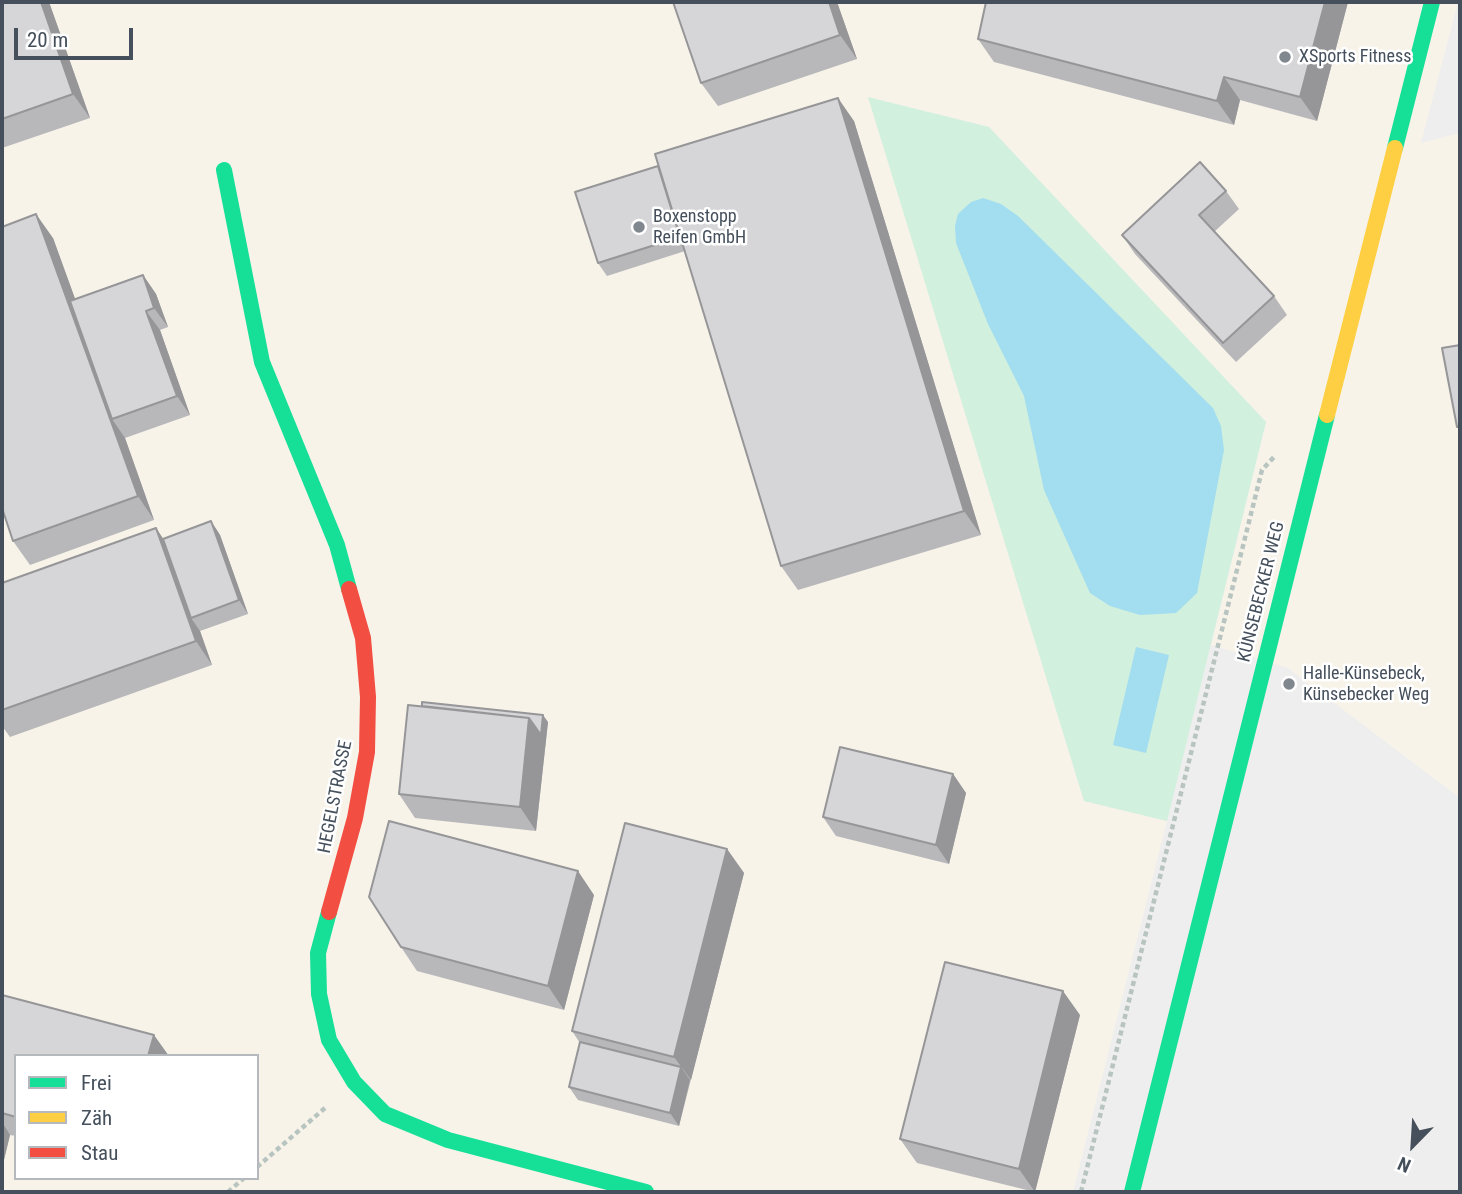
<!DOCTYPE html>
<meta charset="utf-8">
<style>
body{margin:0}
#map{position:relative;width:1462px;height:1194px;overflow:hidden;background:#efeeee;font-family:"Roboto Condensed",sans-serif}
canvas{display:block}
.frame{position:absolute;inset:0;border:4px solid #45505c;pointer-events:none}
.legend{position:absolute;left:14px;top:1054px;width:245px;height:126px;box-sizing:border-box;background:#fff;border:2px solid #b5b9be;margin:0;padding:9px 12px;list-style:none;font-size:21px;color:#45505c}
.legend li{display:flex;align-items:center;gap:14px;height:35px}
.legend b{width:35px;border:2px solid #b5b9be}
.north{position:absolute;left:1378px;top:1110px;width:70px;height:70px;-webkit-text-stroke:5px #fff;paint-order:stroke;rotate:204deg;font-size:19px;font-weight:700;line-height:28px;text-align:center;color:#45505c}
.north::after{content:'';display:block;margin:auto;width:24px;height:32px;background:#45505c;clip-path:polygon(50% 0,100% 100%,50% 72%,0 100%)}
.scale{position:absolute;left:14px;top:28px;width:119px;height:32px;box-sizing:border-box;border:4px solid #45505c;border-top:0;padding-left:9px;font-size:21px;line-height:24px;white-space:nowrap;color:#45505c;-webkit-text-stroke:5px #fff;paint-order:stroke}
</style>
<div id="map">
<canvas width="1462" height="1194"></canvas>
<div class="frame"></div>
<ul class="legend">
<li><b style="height:9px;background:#16e098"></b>Frei</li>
<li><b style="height:9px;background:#ffcf43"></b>Zäh</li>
<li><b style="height:9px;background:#f24e42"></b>Stau</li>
</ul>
<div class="north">N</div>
<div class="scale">20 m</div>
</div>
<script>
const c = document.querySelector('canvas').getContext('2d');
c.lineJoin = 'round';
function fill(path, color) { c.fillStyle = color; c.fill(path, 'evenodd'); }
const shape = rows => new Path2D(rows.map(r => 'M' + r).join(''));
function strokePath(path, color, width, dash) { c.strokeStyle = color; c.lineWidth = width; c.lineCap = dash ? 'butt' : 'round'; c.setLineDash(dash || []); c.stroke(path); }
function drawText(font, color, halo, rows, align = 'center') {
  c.font = font + ' "Roboto Condensed",sans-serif'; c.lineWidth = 5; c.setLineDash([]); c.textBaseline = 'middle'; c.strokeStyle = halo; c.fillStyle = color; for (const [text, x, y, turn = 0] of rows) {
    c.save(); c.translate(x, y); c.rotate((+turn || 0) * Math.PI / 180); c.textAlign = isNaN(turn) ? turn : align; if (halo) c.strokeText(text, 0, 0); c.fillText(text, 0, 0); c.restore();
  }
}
const commercial = shape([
 [2,2,1458,2,1421,143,1460,133,1460,798,1288,668,1211,645,1266,422,989,127,869,98,1084,801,1167,821,1073,1192,2,1192],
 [16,1056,257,1056,257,1178,16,1178]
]);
const green = shape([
 [868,97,989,127,1266,422,1167,821,1084,801]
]);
const water = shape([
 [983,198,1001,204,1018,216,1213,408,1221,426,1224,450,1197,593,1176,613,1140,615,1110,606,1090,593,1044,490,1024,396,988,324,956,243,955,226,958,214,971,202],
 [1136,647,1169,655,1146,753,1113,745]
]);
const path = shape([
 [257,1167,325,1108],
 [228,1192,244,1178],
 [1081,1192,1262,470,1274,457]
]);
const fast = shape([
 [1395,148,1432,2],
 [224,170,262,362,337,545,349,589],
 [329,912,318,953,319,994,329,1040,354,1082,385,1114,448,1140,646,1192],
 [1132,1192,1327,415]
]);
const slow = shape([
 [1327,415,1395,148]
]);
const jam = shape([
 [329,912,355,818,367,752,368,697,363,638,349,589]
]);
const wall = shape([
 [2,2,49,2,90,118,2,148],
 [673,2,837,2,857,59,718,106,701,83],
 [986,2,1348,2,1317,121,1240,100,1234,125,994,62,978,39],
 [854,121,981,535,798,590,781,566,685,251,607,276,598,263],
 [1226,191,1239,209,1214,232,1274,296,1287,315,1236,362,1135,254,1122,235],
 [53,238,75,299,143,275,156,294,168,327,160,330,190,415,125,438,154,520,30,565,13,541],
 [211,521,220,535,248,614,200,631,212,665,10,737,2,726,2,583,156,528,163,539],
 [548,722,536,831,415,818,399,794],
 [953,774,966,793,949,864,836,836,823,817],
 [727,849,744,873,679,1126,578,1100,569,1087,580,1043,572,1031],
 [594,895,564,1010,417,971,401,947],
 [2,995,16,1056,16,1136,10,1135,2,1168],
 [1080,1015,1035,1192,917,1163,900,1139]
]);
const shadedWall = shape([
 [41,2,49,2,90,118,73,94],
 [829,2,837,2,857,59,840,35],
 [1325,2,1348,2,1317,121,1300,97],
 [1224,77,1240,100,1234,125,1217,101],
 [838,98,854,121,981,535,964,511],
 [36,214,53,238,118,417,112,419,125,438,154,520,138,496],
 [143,275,156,294,168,327,154,308],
 [146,311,160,330,190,415,177,396],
 [211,521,220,535,248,614,239,600],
 [156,528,172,552,191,618,200,631,212,665,196,641],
 [543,715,548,722,536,831,520,807,529,718],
 [953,774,966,793,949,864,936,845],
 [727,849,744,873,691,1080,674,1057],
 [578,871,594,895,564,1010,548,986],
 [1063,991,1080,1015,1035,1192,1019,1169],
 [154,1035,169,1056,148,1056],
 [681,1067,690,1080,679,1126,670,1113],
 [2,1122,10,1135,2,1168]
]);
const building = shape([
 [2,2,41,2,73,94,2,119,2,2],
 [673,2,829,2,840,35,701,83,673,2],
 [986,2,1325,2,1300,97,1224,77,1217,101,978,39,986,2],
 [838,98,964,511,781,566,655,154,838,98],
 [1200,162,1226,191,1199,215,1274,296,1223,343,1122,235,1200,162],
 [658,166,680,237,598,263,575,192,658,166],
 [36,214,138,496,13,541,2,508,2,227,36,214],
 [143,275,154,308,146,311,177,396,112,419,70,301,143,275],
 [1460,345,1460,427,1457,427,1442,348,1460,345],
 [211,521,239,600,191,618,163,539,211,521],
 [156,528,196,641,2,710,2,583,156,528],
 [422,702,543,715,541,735,529,718,422,706,422,702],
 [408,705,529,718,520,807,399,794,408,705],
 [840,747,953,774,936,845,823,817,840,747],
 [389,821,578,871,548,986,401,947,369,897,389,821],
 [625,823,727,849,674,1057,572,1031,625,823],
 [945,962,1063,991,1019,1169,900,1139,945,962],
 [2,995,154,1035,148,1056,16,1056,16,1117,2,1113,2,995],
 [580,1042,681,1067,670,1113,569,1087,580,1042]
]);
const markers = [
 [1285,57,7,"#80878f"],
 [639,227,7,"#80878f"],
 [1289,684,7,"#80878f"]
];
const poiNames = [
 ["XSports Fitness",1299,57],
 ["Boxenstopp",653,217],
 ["Reifen GmbH",653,238],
 ["Halle-Künsebeck,",1303,674],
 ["Künsebecker Weg",1303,695]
];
const streetNames = [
 ["KÜNSEBECKER WEG",1262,592,-76],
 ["HEGELSTRASSE",336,797,-79]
];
fill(commercial, '#f7f3e9');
fill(green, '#d1f0de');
fill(water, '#a3ddf0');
strokePath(path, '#b7c4c0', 4.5, [5, 3.5]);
strokePath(fast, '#16e098', 16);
strokePath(slow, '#ffcf43', 16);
strokePath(jam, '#f24e42', 16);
fill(wall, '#b8b8bb');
fill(shadedWall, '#969698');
fill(building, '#d6d6d9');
strokePath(building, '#969698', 2);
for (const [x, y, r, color] of markers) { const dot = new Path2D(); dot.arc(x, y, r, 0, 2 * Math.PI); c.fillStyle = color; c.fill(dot); strokePath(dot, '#fff', 2.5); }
drawText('18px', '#45505c', '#fff', poiNames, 'left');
drawText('18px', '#45505c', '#fff', streetNames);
</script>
